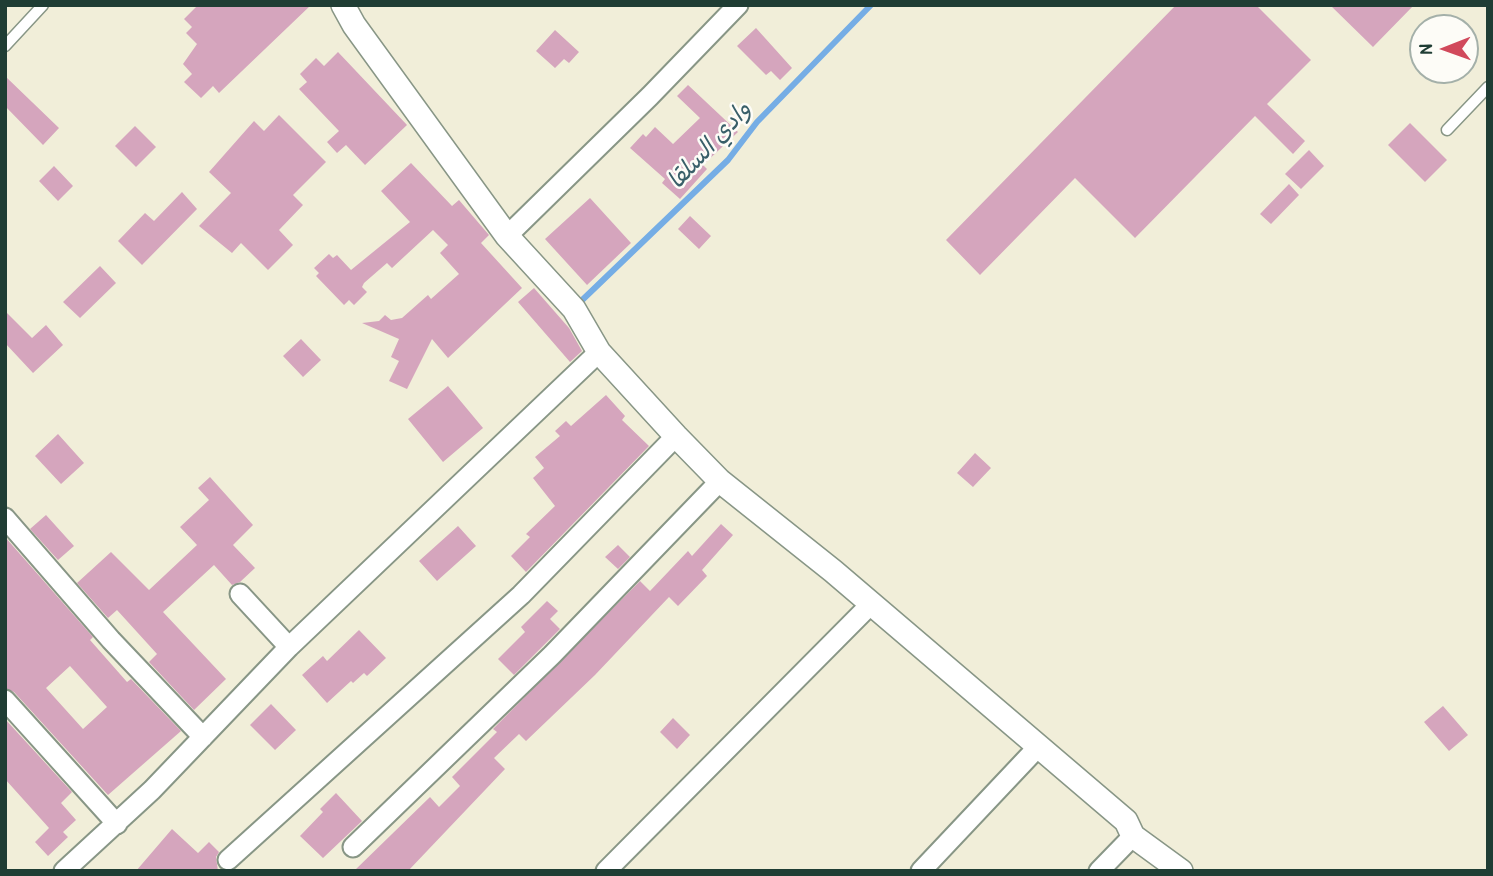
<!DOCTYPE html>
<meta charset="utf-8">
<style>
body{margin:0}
#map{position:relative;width:1493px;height:876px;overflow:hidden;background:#f1eed9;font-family:"Patrick Hand",sans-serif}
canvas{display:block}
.frame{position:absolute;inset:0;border:7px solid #1f3d34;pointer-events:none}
.north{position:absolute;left:1409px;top:14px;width:70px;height:70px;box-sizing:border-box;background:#fdfcf7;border:2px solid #a4b0a9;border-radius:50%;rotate:269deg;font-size:19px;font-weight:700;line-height:28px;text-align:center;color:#1f3d34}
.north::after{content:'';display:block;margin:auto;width:24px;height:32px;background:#d1495b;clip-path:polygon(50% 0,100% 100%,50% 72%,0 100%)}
</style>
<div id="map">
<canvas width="1493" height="876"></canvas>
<div class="frame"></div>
<div class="north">N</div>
</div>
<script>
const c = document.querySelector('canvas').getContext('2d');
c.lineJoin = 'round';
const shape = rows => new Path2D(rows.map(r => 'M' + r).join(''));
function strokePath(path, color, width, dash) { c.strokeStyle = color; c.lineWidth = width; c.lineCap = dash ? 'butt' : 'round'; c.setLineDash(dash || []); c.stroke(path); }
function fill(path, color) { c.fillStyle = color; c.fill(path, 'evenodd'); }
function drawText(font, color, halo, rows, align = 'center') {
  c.font = font + ' "Patrick Hand","Playpen Sans Arabic",sans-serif'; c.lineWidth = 5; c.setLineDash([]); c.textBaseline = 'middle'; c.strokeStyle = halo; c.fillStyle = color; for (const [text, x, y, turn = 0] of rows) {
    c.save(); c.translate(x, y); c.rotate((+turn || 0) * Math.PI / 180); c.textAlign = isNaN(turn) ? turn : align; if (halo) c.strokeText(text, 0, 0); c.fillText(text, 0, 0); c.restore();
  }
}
const stream = shape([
 [576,306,728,160,757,122,871,5]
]);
const building = shape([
 [198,5,311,5,219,93,213,86,201,98,184,82,192,74,183,64,197,44,186,33,192,27,184,19],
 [1176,5,1256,5,1311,60,1267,104,1305,141,1293,154,1255,116,1135,238,1075,178,980,275,946,240],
 [1330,5,1414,5,1373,47],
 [756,28,792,68,780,80,771,71,766,75,737,46],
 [555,30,579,52,569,63,564,59,555,68,536,51],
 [338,52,407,125,365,165,346,145,337,153,327,142,339,131,299,89,307,82,300,74,316,58,324,66],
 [5,76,59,128,43,145,5,106],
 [688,85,738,132,703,165,707,169,680,199,662,183,665,179,630,148,643,134,646,137,655,127,673,144,700,118,677,96],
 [279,115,326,162,293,195,303,205,279,230,293,245,268,270,241,243,232,253,199,226,231,193,209,172,254,121,264,131],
 [1410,123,1447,160,1425,182,1388,145],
 [135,126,156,147,136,167,115,146],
 [1309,150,1324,166,1301,189,1285,174],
 [411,163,452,206,459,200,489,235,481,243,522,288,448,358,432,339,407,389,389,381,399,361,391,357,399,339,362,323,379,321,385,315,391,320,402,318,428,295,431,299,459,274,440,253,448,245,433,230,392,268,387,263,364,283,362,287,367,292,354,305,349,300,344,305,316,276,319,273,314,268,329,254,333,258,337,255,351,270,410,222,381,191],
 [54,166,73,186,58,201,39,181],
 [1289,184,1299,195,1271,224,1260,214],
 [182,192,197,209,142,265,118,241,145,213,154,221],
 [590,198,631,243,587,285,545,239],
 [690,216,711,236,699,249,678,229],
 [100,266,116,283,80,318,63,302],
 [534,288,569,328,582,351,570,362,518,302],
 [5,311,32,338,46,325,63,345,33,373,5,343],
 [301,339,321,360,303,377,283,356],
 [448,386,483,428,443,462,408,419],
 [606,395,625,416,622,420,649,446,526,572,511,556,530,537,526,534,555,506,533,478,544,468,535,457,560,436,555,431,566,421,571,426],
 [58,434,84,463,61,484,35,456],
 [975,453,991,468,973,487,957,473],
 [210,477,253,525,233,545,255,568,240,582,232,585,214,565,163,612,226,679,194,710,149,662,157,654,117,610,108,618,77,583,111,552,149,590,197,545,180,527,209,500,198,488],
 [46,515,74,546,58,560,30,529],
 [721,524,733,535,702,570,707,576,678,606,669,597,595,675,526,741,519,734,494,758,505,769,408,871,354,871,430,797,439,807,460,786,452,777,497,732,493,729,640,581,650,591,688,551,692,556],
 [458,526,476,546,437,581,419,561],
 [5,537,93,637,90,640,127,682,131,679,181,731,108,795,14,692,5,688],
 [70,666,107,707,83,729,46,688],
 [618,545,630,557,618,569,605,557],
 [547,601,558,611,550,619,560,629,514,675,498,659,525,632,521,627],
 [359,630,386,658,367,676,364,673,353,683,351,681,327,703,302,675,323,656,327,661],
 [271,704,296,730,275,750,250,725],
 [1443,706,1468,735,1449,751,1424,722],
 [673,718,690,735,677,749,660,732],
 [5,719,72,792,61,803,76,820,63,832,68,837,48,856,35,842,49,828,5,779],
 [336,793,362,821,323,858,300,836,323,812,320,809],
 [172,829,198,853,209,842,219,852,216,857,218,871,136,871]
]);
const service = shape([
 [5,46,43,5],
 [1447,130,1488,87]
]);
const minor = shape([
 [507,236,650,96,738,5],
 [5,518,111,640,203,737],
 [240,594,289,647],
 [5,700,117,824],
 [353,847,552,655,720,481],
 [228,860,521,595,676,436],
 [64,871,152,790,289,647,599,352],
 [606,871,871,604],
 [921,871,1037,748],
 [1099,871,1133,836]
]);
const tertiary = shape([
 [343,5,354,25,507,236,574,309,599,352,676,436,720,481,833,571,1126,821,1133,836,1181,871]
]);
const waterNames = [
 ["وادي السلقا",710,146,-47]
];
strokePath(stream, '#75ade5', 6);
fill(building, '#d5a5bd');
strokePath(service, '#889686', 13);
strokePath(minor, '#889686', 23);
strokePath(tertiary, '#889686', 26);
strokePath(service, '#fff', 10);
strokePath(minor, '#fff', 19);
strokePath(tertiary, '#fff', 23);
drawText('italic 24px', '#395f69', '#fdfcf7', waterNames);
</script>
